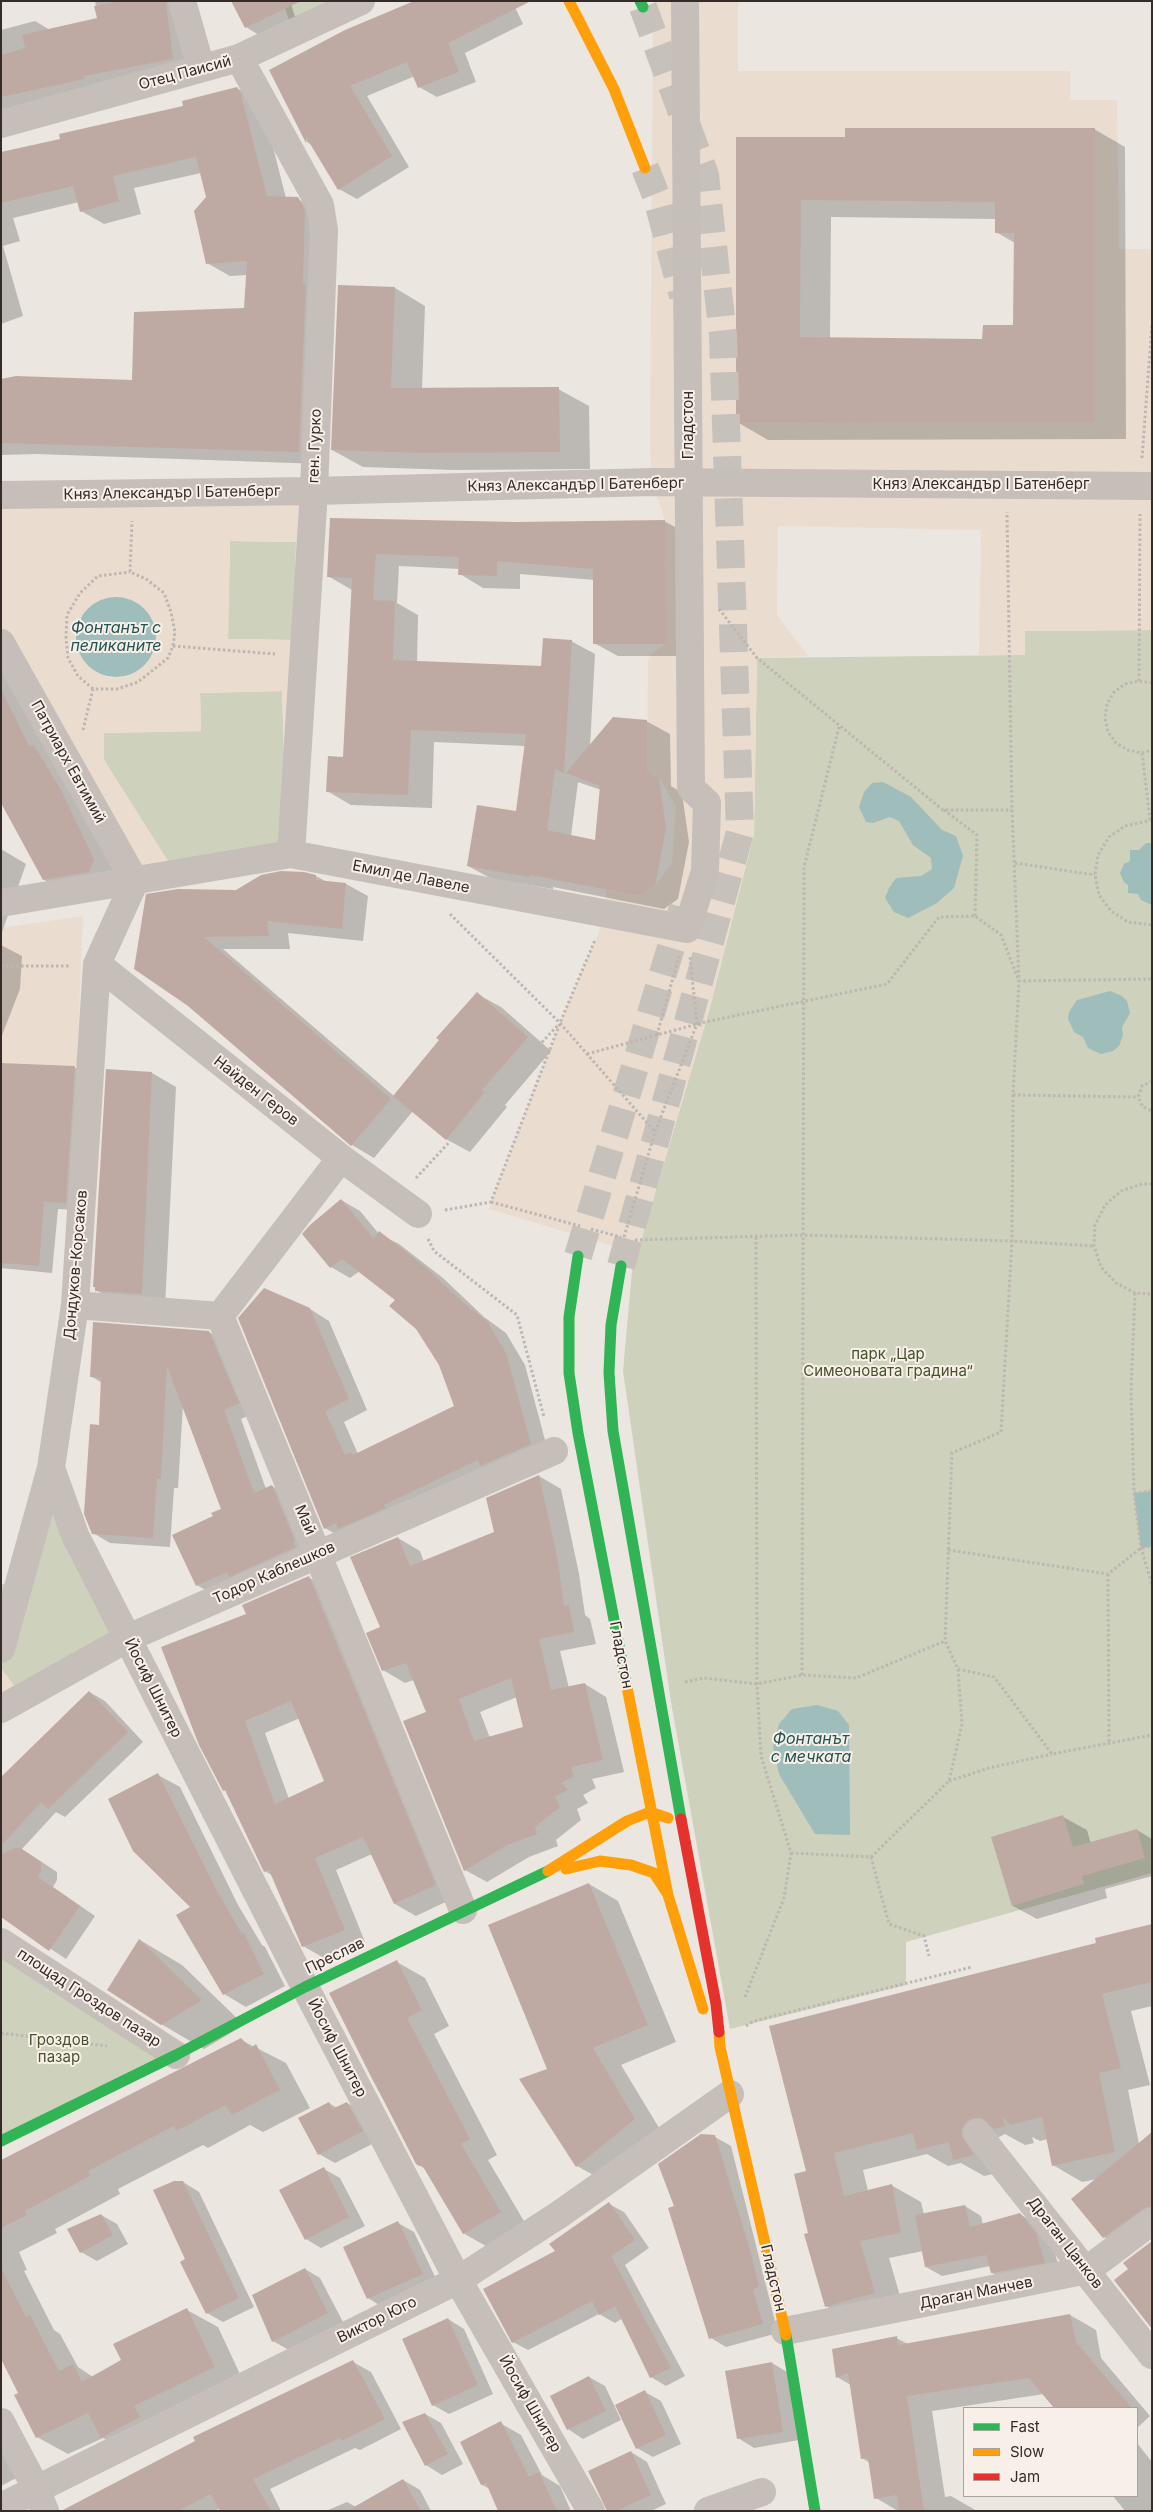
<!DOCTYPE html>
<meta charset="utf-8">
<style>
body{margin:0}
#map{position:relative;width:1153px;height:2512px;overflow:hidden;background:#ece6e0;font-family:Inter,sans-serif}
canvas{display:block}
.frame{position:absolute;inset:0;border:2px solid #352b28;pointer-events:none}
.legend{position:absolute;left:963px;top:2407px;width:175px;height:90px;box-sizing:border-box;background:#f8f0e8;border:1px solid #aaa19b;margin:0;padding:6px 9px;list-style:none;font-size:15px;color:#352b28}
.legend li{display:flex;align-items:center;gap:10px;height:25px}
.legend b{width:25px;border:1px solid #aaa19b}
</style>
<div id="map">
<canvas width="1153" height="2512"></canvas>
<div class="frame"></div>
<ul class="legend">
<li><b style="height:6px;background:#30b455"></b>Fast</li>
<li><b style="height:6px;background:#ff9f0a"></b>Slow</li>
<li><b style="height:6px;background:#e5322d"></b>Jam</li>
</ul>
</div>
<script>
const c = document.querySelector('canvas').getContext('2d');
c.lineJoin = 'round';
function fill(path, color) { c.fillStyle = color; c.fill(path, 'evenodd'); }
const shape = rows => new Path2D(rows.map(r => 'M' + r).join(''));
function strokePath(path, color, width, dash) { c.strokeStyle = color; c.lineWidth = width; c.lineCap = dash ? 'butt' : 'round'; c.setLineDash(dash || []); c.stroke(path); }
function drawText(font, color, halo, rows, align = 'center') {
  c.font = font + ' Inter,sans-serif'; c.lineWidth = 4; c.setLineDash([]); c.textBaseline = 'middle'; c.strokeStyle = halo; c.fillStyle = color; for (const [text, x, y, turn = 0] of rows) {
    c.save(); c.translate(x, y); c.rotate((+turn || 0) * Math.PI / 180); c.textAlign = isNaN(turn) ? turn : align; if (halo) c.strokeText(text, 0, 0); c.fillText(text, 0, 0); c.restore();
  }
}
const green = shape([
 [282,1,361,1,294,33],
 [230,541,296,542,294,640,228,639],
 [1152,630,1152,1873,906,1942,906,1985,730,2029,671,1702,623,1371,632,1271,709,1011,754,834,757,658,1025,655,1025,631],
 [282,691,287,845,171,866,104,760,104,733,201,731,200,693],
 [53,1473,128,1638,22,1697,1,1668,1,1584,19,1585],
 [1,1942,176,2055,1,2141]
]);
const plaza = shape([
 [653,1,738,1,738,71,1070,71,1070,100,1117,100,1119,249,1152,249,1152,630,1025,631,1025,655,979,655,981,530,778,526,777,615,808,656,757,658,754,834,709,1011,637,1253,489,1209,560,1023,606,915,606,890,640,896,655,886,672,863,676,806,659,778,647,772,648,661,650,655,666,643,665,520,652,482,650,444],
 [845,128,1095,128,1095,422,736,422,736,137,845,137],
 [314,491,291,854,135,881,1,643,1,495],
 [230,541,296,542,294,640,228,639],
 [126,598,138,603,147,612,154,624,156,637,125,676,112,678,99,674,80,618,88,608,99,600],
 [282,691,287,845,171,866,104,760,104,733,201,731,200,693],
 [83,916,77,1066,2,1063,1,928],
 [1,1668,22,1697,1,1727]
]);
const water = shape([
 '76 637a40 40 0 1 1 80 0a40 40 0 1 1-80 0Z',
 [883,782,911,797,942,830,956,836,963,856,954,888,937,903,908,918,894,912,885,898,889,888,896,878,921,876,932,869,931,858,913,845,899,821,890,817,873,823,866,822,859,807,864,792,872,783],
 [1146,843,1152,843,1152,904,1150,904,1141,900,1138,894,1128,893,1128,885,1124,882,1120,873,1124,864,1130,861,1130,850,1139,850],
 [1110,991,1122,996,1127,1001,1130,1013,1122,1027,1123,1035,1119,1046,1113,1051,1101,1054,1088,1048,1083,1037,1074,1032,1068,1019,1069,1012,1077,1000],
 [1152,1491,1152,1546,1141,1548,1134,1493],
 [817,1705,838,1711,849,1725,850,1835,815,1834,779,1774,773,1747,779,1724,792,1709]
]);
const shadow = shape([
 [95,1,184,1,192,70,1,116,1,30,35,21,50,30,98,19],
 [290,1,296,20,262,37,246,27],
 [512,1,523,24,465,53,476,82,437,97,419,87,415,76,367,96,409,167,357,199,339,189,313,146,307,142,271,70],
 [237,88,259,101,263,108,286,198,298,199,320,212,321,464,37,454,1,455,1,381,133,382,245,310,247,275,230,276,207,263,207,198,201,173,134,188,141,214,104,224,81,211,79,202,13,218,20,241,3,246,23,316,1,324,1,153,62,140,184,107],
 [1094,129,1125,147,1126,439,768,440,737,422,737,138,846,138],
 [831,217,996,219,996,232,1015,243,1014,326,983,340,830,338],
 [395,288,425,306,422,389,558,389,589,406,590,469,453,470,363,467,332,450],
 [331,519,516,523,664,521,688,534,689,656,618,656,594,643,595,580,520,574,520,589,483,588,460,574,460,569,399,566,397,603,418,615,417,662,542,668,571,641,595,654,590,747,646,721,670,734,671,786,682,793,689,842,678,899,664,909,553,887,553,889,492,879,468,866,517,813,525,746,434,742,432,808,351,805,327,791,345,758,352,590,328,576],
 [578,782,601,790,596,841,571,836],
 [1,649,123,877,73,896,43,879,1,799],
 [1,849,26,864,1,935],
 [304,874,316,876,327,882,346,884,368,896,363,941,288,933,290,949,223,949,394,1096,477,994,501,1007,551,1051,505,1105,507,1107,470,1152,446,1139,413,1111,374,1158,352,1145,189,1005,135,968,236,891],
 [1,945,22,956,20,989,1,1038],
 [74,1067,88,1075,79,1210,58,1209,52,1273,1,1268,1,1110],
 [152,1073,176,1087,165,1307,120,1304,96,1290],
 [341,1200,360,1211,379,1234,399,1244,443,1278,484,1317,506,1333,525,1365,549,1455,344,1539,325,1528,310,1309,329,1321,367,1410,344,1422,358,1454,456,1407,440,1364,396,1299,360,1271,350,1278,331,1267,304,1234],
 [209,1332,226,1342,255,1413,241,1419,266,1489,272,1486,289,1496,312,1551,214,1595,197,1585,214,1516,222,1509,183,1404,178,1488,174,1488,170,1547,110,1543,93,1533,102,1383,91,1376],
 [539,1476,561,1489,579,1574,585,1615,590,1619,596,1644,560,1651,569,1688,585,1684,606,1697,624,1772,592,1779,596,1788,583,1795,588,1803,577,1809,581,1820,556,1840,558,1846,529,1857,487,1882,465,1870,427,1713,414,1680,405,1683,383,1670,382,1628,398,1538,420,1551,424,1562,495,1533],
 [517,1697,524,1728,490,1738,480,1712],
 [308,1577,329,1589,456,1897,416,1916,395,1904,372,1854,336,1870,365,1942,324,1958,303,1946,273,1876,265,1871,227,1792,224,1790,247,1614],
 [300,1718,326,1782,289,1799,265,1733],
 [89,1692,105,1701,143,1742,65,1817,56,1812,22,1849,57,1872,57,1880,53,1887,95,1916,66,1959,1,1916,1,1778],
 [158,1775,180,1787,238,1905,262,1945,265,1947,285,1986,246,2007,224,1994,192,1907],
 [1063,1817,1087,1830,1091,1844,1137,1830,1152,1839,1152,1876,1105,1889,1107,1898,1037,1919,1013,1906,992,1838],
 [589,1884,618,1901,676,2042,621,2065,664,2136,606,2182,577,2166,549,2070],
 [1152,1925,1152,2006,1131,2011,1150,2085,1128,2090,1139,2144,1152,2132,1152,2230,1126,2250,1104,2237,1097,2179,1082,2182,1053,2165,1048,2139,1040,2141,1032,2137,1034,2143,1025,2145,1005,2134,997,2138,1003,2172,984,2176,961,2163,948,2166,927,2154,863,2170,868,2191,891,2185,921,2202,924,2215,965,2206,981,2216,983,2225,1020,2214,1036,2224,1052,2243,1060,2271,1008,2282,992,2273,990,2266,942,2276,926,2267,923,2251,889,2258,904,2310,856,2323,826,2306,810,2234,807,2172,1097,1944],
 [140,1940,182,1965,244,2025,204,2049,161,2024],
 [397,1962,425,1978,449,2026,434,2034,497,2155,488,2160,528,2228,491,2249,463,2233,426,2169,420,2166,372,2079,330,1994],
 [241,2040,286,2063,310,2108,263,2132,250,2125,208,2148,203,2145,118,2189,120,2194,55,2229,57,2233,19,2252,27,2270,24,2271,54,2330,60,2334,78,2367,93,2377,123,2360,187,2310,218,2327,245,2385,133,2455,103,2438,68,2454,37,2437,20,2393,1,2356,1,2162],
 [329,2103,337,2108,347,2103,363,2112,378,2141,335,2163,319,2154],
 [715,2137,731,2146,778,2333,726,2347,711,2338,676,2207],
 [324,2169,340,2178,365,2226,321,2248,306,2239],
 [183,2182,199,2192,254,2307,223,2322,207,2313,187,2260],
 [609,2204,624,2212,649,2248,625,2265,685,2376,666,2386,651,2377,623,2318,615,2323,599,2314,528,2350,513,2342,556,2252],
 [101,2215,117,2224,128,2244,97,2261,81,2252],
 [398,2223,414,2232,438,2283,384,2308,368,2298],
 [305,2269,320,2278,343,2322,289,2350,273,2341],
 [1070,2315,1096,2330,1101,2358,1150,2416,1137,2428,1137,2408,1056,2408,1044,2394,932,2411,945,2497,951,2496,977,2511,898,2511,876,2498,870,2463,862,2458,851,2385,837,2377,896,2338,908,2344],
 [448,2319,464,2329,493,2394,449,2414,433,2405],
 [353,2362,371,2372,401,2429,360,2450,355,2448,270,2489,281,2511,221,2511,220,2508,215,2511,79,2511],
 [772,2363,787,2372,799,2440,754,2448,738,2438],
 [589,2377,605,2386,621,2420,583,2439,568,2429],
 [645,2392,661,2401,681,2444,653,2457,637,2448],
 [425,2414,441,2423,463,2464,442,2475,426,2465,404,2423],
 [500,2423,521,2435,542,2475,560,2486,571,2511,500,2511,490,2489,482,2485,461,2443],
 [1,2440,20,2476,1,2486],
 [1137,2443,1152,2462,1152,2511,1125,2511,1113,2496,1137,2496],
 [631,2452,647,2462,666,2504,651,2511,608,2511],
 [403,2480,420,2490,431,2511,326,2511,347,2502,356,2507]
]);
const building = shape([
 [121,1,166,1,173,59,84,76,85,79,1,97,1,55,25,48,22,35,97,18,94,6],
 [231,1,301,1,245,28],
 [414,1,531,1,448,43,459,72,418,88,407,62,350,86,392,156,338,190,306,137,306,143,269,70,345,30],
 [237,87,241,94,267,196,298,197,305,210,303,283,306,284,299,452,1,443,1,379,16,376,132,380,134,312,244,308,247,261,206,264,194,211,206,197,196,157,113,176,119,201,80,212,73,186,1,203,1,152,60,139,59,134,183,106,182,101],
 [845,128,1095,128,1095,422,736,423,736,137,845,137],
 [801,200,995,202,995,233,1014,233,1013,325,983,325,982,339,800,337],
 [338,285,395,287,391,388,559,387,560,452,421,453,331,450],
 [330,518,516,522,665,520,666,644,593,644,593,569,497,561,497,576,458,575,459,557,376,554,373,600,395,601,393,660,541,666,543,638,572,640,564,773,555,769,547,830,595,840,600,786,566,773,613,717,647,720,647,772,659,778,666,828,655,886,640,896,530,875,529,877,467,866,477,805,516,811,526,734,411,730,408,795,326,792,328,756,343,757,352,578,327,577],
 [1,689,29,746,34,745,62,792,94,859,89,872,43,880,1,803],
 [281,871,304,872,316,875,316,880,346,883,342,929,267,921,269,936,204,937,391,1099,351,1146,188,1006,134,969,146,894,178,889,236,890,261,875],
 [477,992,528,1037,482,1090,485,1092,446,1140,393,1096,439,1040,436,1038],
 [1,1063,75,1066,66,1203,44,1202,39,1266,1,1263],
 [106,1069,152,1072,142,1294,95,1291,95,1287,93,1287],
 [341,1199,374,1239,379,1231,424,1266,465,1304,487,1321,506,1353,531,1444,480,1466,478,1460,384,1505,386,1508,338,1529,336,1523,324,1529,238,1318,264,1288,310,1308,349,1399,325,1411,345,1455,351,1452,353,1455,454,1406,439,1365,416,1329,389,1306,395,1300,342,1259,330,1268,302,1234,310,1225],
 [93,1322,209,1331,239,1403,224,1410,254,1493,272,1485,295,1541,293,1542,296,1547,229,1577,227,1572,196,1586,172,1535,213,1516,211,1513,221,1509,167,1366,161,1479,157,1479,153,1538,92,1534,84,1514,90,1424,99,1425,101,1378,90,1377],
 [539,1475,558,1561,564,1606,569,1605,574,1632,539,1639,551,1690,585,1683,603,1760,571,1767,574,1776,562,1783,568,1790,555,1797,560,1807,535,1827,537,1834,507,1845,464,1871,403,1721,426,1712,406,1663,382,1671,366,1633,380,1627,350,1557,398,1537,410,1566,494,1532,486,1498],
 [511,1678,523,1727,474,1741,459,1699],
 [309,1576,436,1885,394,1904,363,1837,315,1858,345,1930,302,1947,269,1870,264,1872,225,1790,223,1791,199,1745,161,1647,246,1614,242,1605],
 [291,1701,324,1781,275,1804,245,1721],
 [89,1691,128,1732,48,1809,41,1802,1,1846,1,1777],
 [158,1773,217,1891,242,1934,244,1933,264,1974,223,1995,176,1915,190,1907,133,1851,108,1799],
 [1063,1815,1073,1847,1137,1829,1145,1858,1082,1876,1084,1884,1012,1906,991,1837],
 [14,1848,20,1848,41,1862,41,1871,38,1877,80,1906,49,1951,1,1917,1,1855],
 [589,1883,648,2025,593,2048,635,2119,576,2167,519,2079,547,2069,488,1925],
 [1152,1924,1152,1982,1102,1994,1121,2068,1099,2073,1115,2152,1052,2166,1042,2117,1010,2125,1002,2116,1005,2126,994,2129,982,2118,974,2118,967,2121,962,2128,962,2136,974,2155,953,2160,949,2142,917,2150,913,2133,834,2153,844,2196,892,2184,901,2233,860,2241,875,2293,825,2307,804,2234,808,2233,794,2174,806,2171,769,2026,1096,1943,1095,1938],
 [139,1939,202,2000,161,2025,107,1990],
 [397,1960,422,2010,407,2018,470,2139,461,2144,501,2212,463,2234,422,2165,419,2166,416,2164,329,1993],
 [241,2038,251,2048,256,2044,280,2090,232,2115,226,2105,176,2131,174,2126,88,2171,90,2176,25,2211,27,2215,1,2228,1,2160],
 [329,2102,332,2109,347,2102,363,2131,318,2155,298,2118],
 [1152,2132,1152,2206,1143,2209,1103,2238,1071,2199],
 [701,2134,715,2135,751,2253,759,2286,753,2290,763,2324,709,2339,668,2208,674,2206,658,2164],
 [324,2167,349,2217,305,2240,279,2190],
 [174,2181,183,2181,239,2298,206,2314,180,2262,185,2259,153,2190],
 [609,2202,635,2240,611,2256,671,2368,650,2378,615,2306,599,2315,592,2301,512,2343,483,2289,555,2251,549,2244],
 [965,2205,970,2227,1020,2213,1036,2233,1045,2263,991,2273,986,2255,925,2267,915,2215],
 [101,2214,113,2235,80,2253,67,2229],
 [398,2221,423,2274,367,2299,343,2247],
 [1152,2241,1152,2329,1114,2280,1128,2269,1123,2263],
 [1,2268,26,2317,30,2315,59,2371,73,2364,82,2382,121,2360,113,2344,187,2308,215,2367,134,2406,140,2417,101,2438,88,2413,36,2438,14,2395,18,2393,1,2359],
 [305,2268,328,2313,272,2342,252,2295],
 [1070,2314,1076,2342,1132,2408,1054,2408,1029,2378,907,2396,924,2511,899,2511,897,2495,874,2499,868,2458,861,2459,848,2373,836,2378,832,2349,897,2336,898,2345],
 [448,2318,478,2385,432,2406,402,2339],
 [353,2360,385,2419,342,2441,340,2438,253,2479,271,2511,220,2511,211,2494,178,2511,61,2511,195,2441,193,2437],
 [772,2362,783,2432,737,2439,725,2371],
 [589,2376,606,2411,567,2430,550,2396],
 [645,2390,666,2435,636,2449,615,2405],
 [425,2413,448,2454,425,2466,402,2422],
 [501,2421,529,2477,539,2472,557,2511,498,2511,486,2483,481,2485,460,2442],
 [631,2451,651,2495,616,2511,607,2511,588,2471],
 [403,2479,421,2511,347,2511]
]);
const secondaryTunnel = shape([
 [645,168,657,198,683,296],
 [578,1256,684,904],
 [621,1266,740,832,723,336,705,175,643,7]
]);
const path = shape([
 [1142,458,1152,324],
 [719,609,757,658,943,810,1012,810],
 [173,646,275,654],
 [1139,681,1140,514],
 [1152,683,1139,681,1125,684,1114,692,1107,704,1105,718,1108,732,1116,743,1128,750,1142,753,1152,750],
 [93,689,78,676,68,658,66,637,67,615,80,593,98,576,130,572],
 [83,730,93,689,117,689,138,682,168,658,173,646,175,632,171,612,164,593,146,579,130,572,132,521],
 [1142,753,1150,820],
 [944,810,977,835,975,916],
 [1152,820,1125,826,1109,837,1098,855,1095,875,1099,895,1111,911,1128,922,1152,925],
 [1015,863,1095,875],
 [450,914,560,1023,655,1132],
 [1,966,69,966],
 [657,1035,679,956],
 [587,1054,705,1022,887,984,939,917,975,916,1001,935,1019,981,1152,979],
 [1152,1081,1142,1086,1138,1097,1143,1107,1152,1111],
 [1013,1095,1138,1097],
 [416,1178,558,1025],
 [1152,1184,1142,1184,1121,1191,1105,1205,1095,1225,1094,1246,1101,1267,1116,1283,1135,1293,1152,1294],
 [491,1202,580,1226],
 [445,1210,491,1202,560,1023,595,940],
 [591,1229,621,1237],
 [624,1237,655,1132,697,1024,690,957],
 [428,1239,434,1251,517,1315,544,1417],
 [635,1240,802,1235,1012,1241,1094,1246],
 [1135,1293,1131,1391,1134,1493,1141,1548,1152,1584],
 [1134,1493,1152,1491],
 [948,1550,1108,1574,1141,1548,1152,1546],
 [1108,1574,1109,1742],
 [958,1669,994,1677,1052,1754,1152,1735],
 [802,1675,804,867,839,727],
 [685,1682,704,1678,757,1684,802,1675,856,1678,945,1641],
 [949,1781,989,1768,1052,1754],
 [791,1853,871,1857,949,1781,962,1724,958,1669,945,1641,952,1453,1001,1432,1012,1241,1013,1095,1019,981,1012,810,1007,512],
 [871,1857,889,1924,924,1936,929,1956],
 [745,1997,784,1898,791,1853,761,1756,757,1684,756,1237],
 [746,2026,754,2021,972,1967],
 [1,2033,107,2046]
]);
const street = shape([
 [182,1,201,68],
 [239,58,320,205,324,230,314,491,291,854],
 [1,124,239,58,361,1],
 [1,495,314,491,652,482,1152,486],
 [1,643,135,881],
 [1,903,291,854,687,929,705,871,707,803,691,788,685,1],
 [97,964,341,1158,418,1214],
 [341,1158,220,1316,463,1910],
 [75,1305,220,1316],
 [51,1468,75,1535,305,1987,458,2280,591,2511],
 [1,1649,51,1468,75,1305,97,964,135,881],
 [1,1709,128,1638,554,1451],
 [1,1942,176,2055],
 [977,2133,1152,2355],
 [785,2331,1087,2270,1152,2221],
 [1,2422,36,2488,45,2511],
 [1,2507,458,2280,560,2214,730,2094],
 [708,2511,762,2492]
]);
const fast = shape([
 [640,1,643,7],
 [578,1256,569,1317,569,1373,578,1433,626,1682],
 [621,1266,611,1325,609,1373,613,1431,681,1819],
 [1,2141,176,2055,305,1987,548,1871],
 [786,2335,815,2511]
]);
const slow = shape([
 [569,1,614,89,645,168],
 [626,1682,668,1895,703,2009],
 [566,1869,600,1861,631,1865,654,1873,667,1893],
 [548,1871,627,1821,650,1812,668,1818],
 [719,2032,720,2047,786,2335]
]);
const jam = shape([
 [681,1819,716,2004,719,2032]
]);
const streetNames = [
 ["Отец Паисий",185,73,-15],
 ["Гладстон",688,425,-90],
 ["ген. Гурко",315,446,-88],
 ["Княз Александър I Батенберг",981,484],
 ["Княз Александър I Батенберг",576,485,-1],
 ["Княз Александър I Батенберг",172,493,-1],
 ["Патриарх Евтимий",68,762,61],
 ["Емил де Лавеле",411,877,11],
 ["Найден Геров",256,1091,38],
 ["Дондуков-Корсаков",76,1265,-85],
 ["Май",305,1520,67],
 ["Тодор Каблешков",274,1573,-24],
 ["Гладстон",621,1655,79],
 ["Йосиф Шнитер",153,1688,63],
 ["Преслав",335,1956,-26],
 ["площад Гроздов пазар",89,1998,33],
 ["Йосиф Шнитер",337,2048,62],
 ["Драган Цанков",1065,2243,52],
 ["Гладстон",773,2278,77],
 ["Драган Манчев",976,2293,-11],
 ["Виктор Юго",377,2320,-26],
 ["Йосиф Шнитер",530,2404,60]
];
const parkNames = [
 ["парк „Цар",888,1354],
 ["Симеоновата градина“",888,1371],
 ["Гроздов",59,2040],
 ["пазар",59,2057]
];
const waterNames = [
 ["Фонтанът с",116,628],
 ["пеликаните",116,646],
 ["Фонтанът",811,1739],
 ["с мечката",811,1757]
];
fill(green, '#ced1bb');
fill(plaza, '#eaddd0');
fill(water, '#9ebdbb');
fill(shadow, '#0003');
fill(building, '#beaaa3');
strokePath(secondaryTunnel, '#c7c1bb', 28, [28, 14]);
strokePath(path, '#bdb6b2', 3, [2.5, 2.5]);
strokePath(street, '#c5beb9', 28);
strokePath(fast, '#30b455', 11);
strokePath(slow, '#ff9f0a', 11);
strokePath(jam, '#e5322d', 11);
drawText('15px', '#352b28', '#f8f0e8', streetNames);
drawText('15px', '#47522d', '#f8f0e8', parkNames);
drawText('italic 16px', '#205454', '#f8f0e8', waterNames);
</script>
